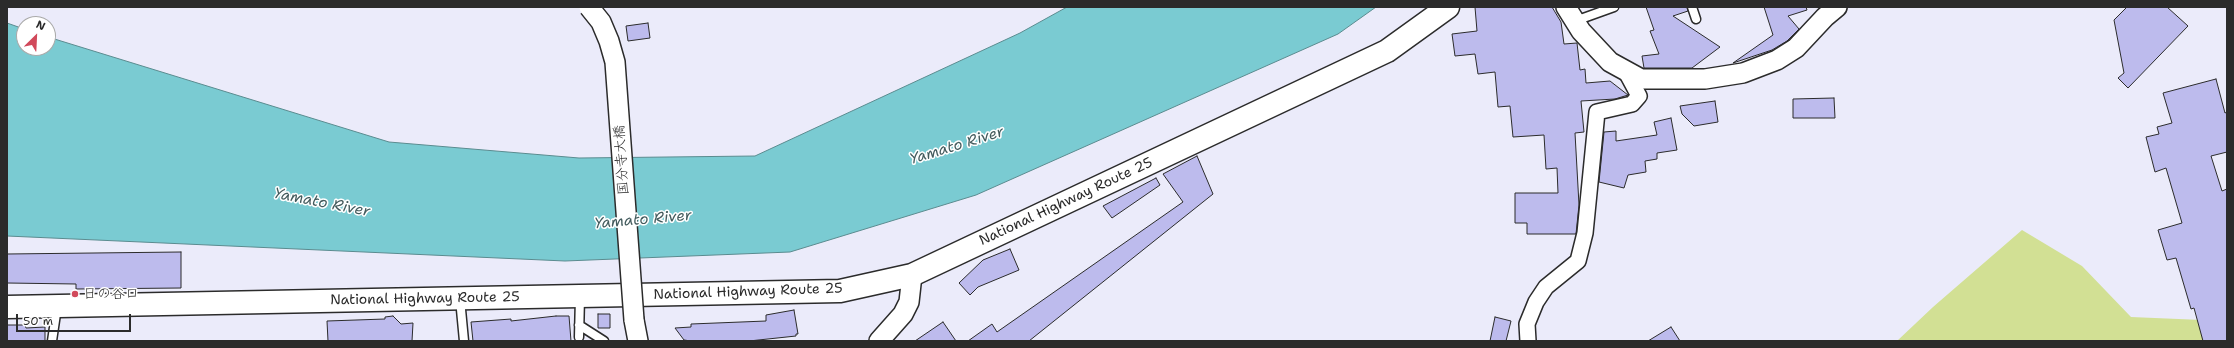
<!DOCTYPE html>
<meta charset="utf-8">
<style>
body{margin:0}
#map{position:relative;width:2234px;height:348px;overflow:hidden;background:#ebebfa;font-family:"Shantell Sans",sans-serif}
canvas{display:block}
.frame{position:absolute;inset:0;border:8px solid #2b2b2b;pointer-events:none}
.north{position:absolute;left:16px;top:16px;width:40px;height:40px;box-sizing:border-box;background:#fff;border:1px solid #aaa;border-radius:50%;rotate:24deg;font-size:11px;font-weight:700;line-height:16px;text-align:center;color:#2b2b2b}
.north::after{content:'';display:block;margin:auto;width:14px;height:18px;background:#d1495b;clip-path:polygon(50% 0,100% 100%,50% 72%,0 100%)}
.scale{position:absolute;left:16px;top:314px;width:115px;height:18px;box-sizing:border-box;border:2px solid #2b2b2b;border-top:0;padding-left:5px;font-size:12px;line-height:14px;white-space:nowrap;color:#2b2b2b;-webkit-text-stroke:3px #fff;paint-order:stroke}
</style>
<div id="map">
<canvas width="2234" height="348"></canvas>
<div class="frame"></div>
<div class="north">N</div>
<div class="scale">50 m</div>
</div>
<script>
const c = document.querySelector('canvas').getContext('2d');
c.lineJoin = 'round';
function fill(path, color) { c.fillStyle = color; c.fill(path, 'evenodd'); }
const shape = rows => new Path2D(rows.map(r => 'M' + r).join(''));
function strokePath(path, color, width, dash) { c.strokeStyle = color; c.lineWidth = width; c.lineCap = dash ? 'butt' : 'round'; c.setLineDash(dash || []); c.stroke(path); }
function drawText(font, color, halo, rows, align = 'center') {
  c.font = font + ' "Shantell Sans","Klee One",sans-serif'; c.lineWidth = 3; c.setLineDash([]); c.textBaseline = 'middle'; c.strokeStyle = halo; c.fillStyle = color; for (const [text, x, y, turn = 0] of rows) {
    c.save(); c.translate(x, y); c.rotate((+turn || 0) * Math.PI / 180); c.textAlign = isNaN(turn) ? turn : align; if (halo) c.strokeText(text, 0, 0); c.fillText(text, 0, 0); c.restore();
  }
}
const green = shape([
 [2022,230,2082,266,2131,317,2202,320,2227,341,1897,341,1933,307]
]);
const water = shape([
 [1067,7,1376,7,1338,34,976,195,790,252,565,261,7,236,7,23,24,29,24,48,48,48,48,37,389,142,579,158,755,156,1020,33,1067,7]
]);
const building = shape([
 [1475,7,1552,7,1561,22,1564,44,1577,43,1580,70,1585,69,1586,83,1610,81,1628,95,1615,99,1581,101,1584,132,1575,133,1579,205,1576,234,1527,234,1527,223,1515,223,1515,193,1558,193,1557,168,1546,169,1544,135,1513,137,1510,106,1498,107,1495,72,1478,74,1475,54,1455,56,1452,34,1477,31,1475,7],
 [1646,7,1687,7,1688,11,1673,16,1720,47,1692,68,1644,68,1642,56,1659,54,1650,31,1654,30,1646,7],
 [1764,7,1806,7,1807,10,1788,16,1799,29,1787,41,1772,50,1733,63,1773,35,1764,7],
 [2127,7,2167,7,2188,26,2128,88,2118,78,2124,73,2114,20,2127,7],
 [648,23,650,38,628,41,626,26,648,23],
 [2216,79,2225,113,2227,112,2227,152,2211,156,2222,191,2227,189,2227,341,2203,341,2194,308,2191,309,2176,258,2167,260,2158,230,2182,223,2166,168,2155,172,2146,137,2159,134,2157,127,2172,123,2163,93,2216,79],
 [1834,98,1835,118,1793,118,1793,99,1834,98],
 [1715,101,1718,122,1694,126,1682,114,1680,106,1715,101],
 [1671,118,1677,150,1657,153,1657,159,1645,161,1646,172,1628,175,1624,188,1599,182,1604,132,1616,131,1616,141,1657,135,1654,122,1671,118],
 [1197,156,1213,194,1029,341,968,341,992,324,997,332,1183,202,1163,174,1197,156],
 [1156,178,1160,185,1112,218,1103,206,1156,178],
 [1010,249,1019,270,978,287,970,295,959,283,983,260,1010,249],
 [181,252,181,288,76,289,76,284,7,283,7,254,181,252],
 [794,310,798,334,796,334,796,336,749,341,691,341,684,340,675,328,691,327,691,324,766,321,766,315,794,310],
 [598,314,610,314,610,328,598,328,598,314],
 [393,316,401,324,413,323,412,341,328,341,327,321,385,319,385,317,393,316],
 [556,316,569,316,571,341,473,341,471,322,511,319,511,321,556,316],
 [1495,317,1511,321,1506,341,1490,341,1495,317],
 [943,322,956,341,915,341,943,322],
 [7,325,25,325,26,328,45,327,45,341,7,341,7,325],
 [1671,327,1680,341,1648,341,1671,327]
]);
const service = shape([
 [1692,7,1696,19],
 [1575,21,1614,7],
 [460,299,464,341],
 [579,325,604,341],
 [579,337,580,297],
 [52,341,57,307]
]);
const minor = shape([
 [1528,341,1527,324,1536,302,1546,287,1578,261,1585,233,1597,112,1632,104,1639,96,1625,70]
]);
const tertiary = shape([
 [1566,7,1581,31,1610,62,1641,79,1705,79,1743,73,1777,60,1796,48,1825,17,1837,7],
 [634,320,638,341],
 [879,341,903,314,909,302,912,275]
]);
const trunk = shape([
 [7,307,840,291,912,275,1387,51,1448,7]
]);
const tertiaryBridge = shape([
 [589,7,601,22,609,41,615,62,634,320]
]);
const markers = [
 [75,294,4,"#d1495b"]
];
const streetNames = [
 ["国分寺大橋",622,160,-94],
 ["National Highway Route 25",1066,202,-25],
 ["National Highway Route 25",748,292,-2],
 ["National Highway Route 25",425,299,-1]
];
const poiNames = [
 ["日の谷口",83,294]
];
const waterNames = [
 ["Yamato River",957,146,-17],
 ["Yamato River",322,203,11],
 ["Yamato River",643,220,-5]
];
fill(green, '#d2e094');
fill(water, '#7acbd2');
strokePath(water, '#5a8b8f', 1);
fill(building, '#bdbbed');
strokePath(building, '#2b2b2b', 1);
strokePath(service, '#2b2b2b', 11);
strokePath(minor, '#2b2b2b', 18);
strokePath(tertiary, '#2b2b2b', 22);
strokePath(trunk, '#2b2b2b', 25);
strokePath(service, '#fff', 8);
strokePath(minor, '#fff', 15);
strokePath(tertiary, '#fff', 19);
strokePath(trunk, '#fff', 22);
strokePath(tertiaryBridge, '#2b2b2b', 22, []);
strokePath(tertiaryBridge, '#fff', 19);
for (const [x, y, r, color] of markers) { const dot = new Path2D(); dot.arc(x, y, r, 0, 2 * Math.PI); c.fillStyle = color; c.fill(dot); strokePath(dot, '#fff', 1.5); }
drawText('14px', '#2b2b2b', '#fff', streetNames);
drawText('14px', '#2b2b2b', '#fff', poiNames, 'left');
drawText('italic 15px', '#435b5d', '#fff', waterNames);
</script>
